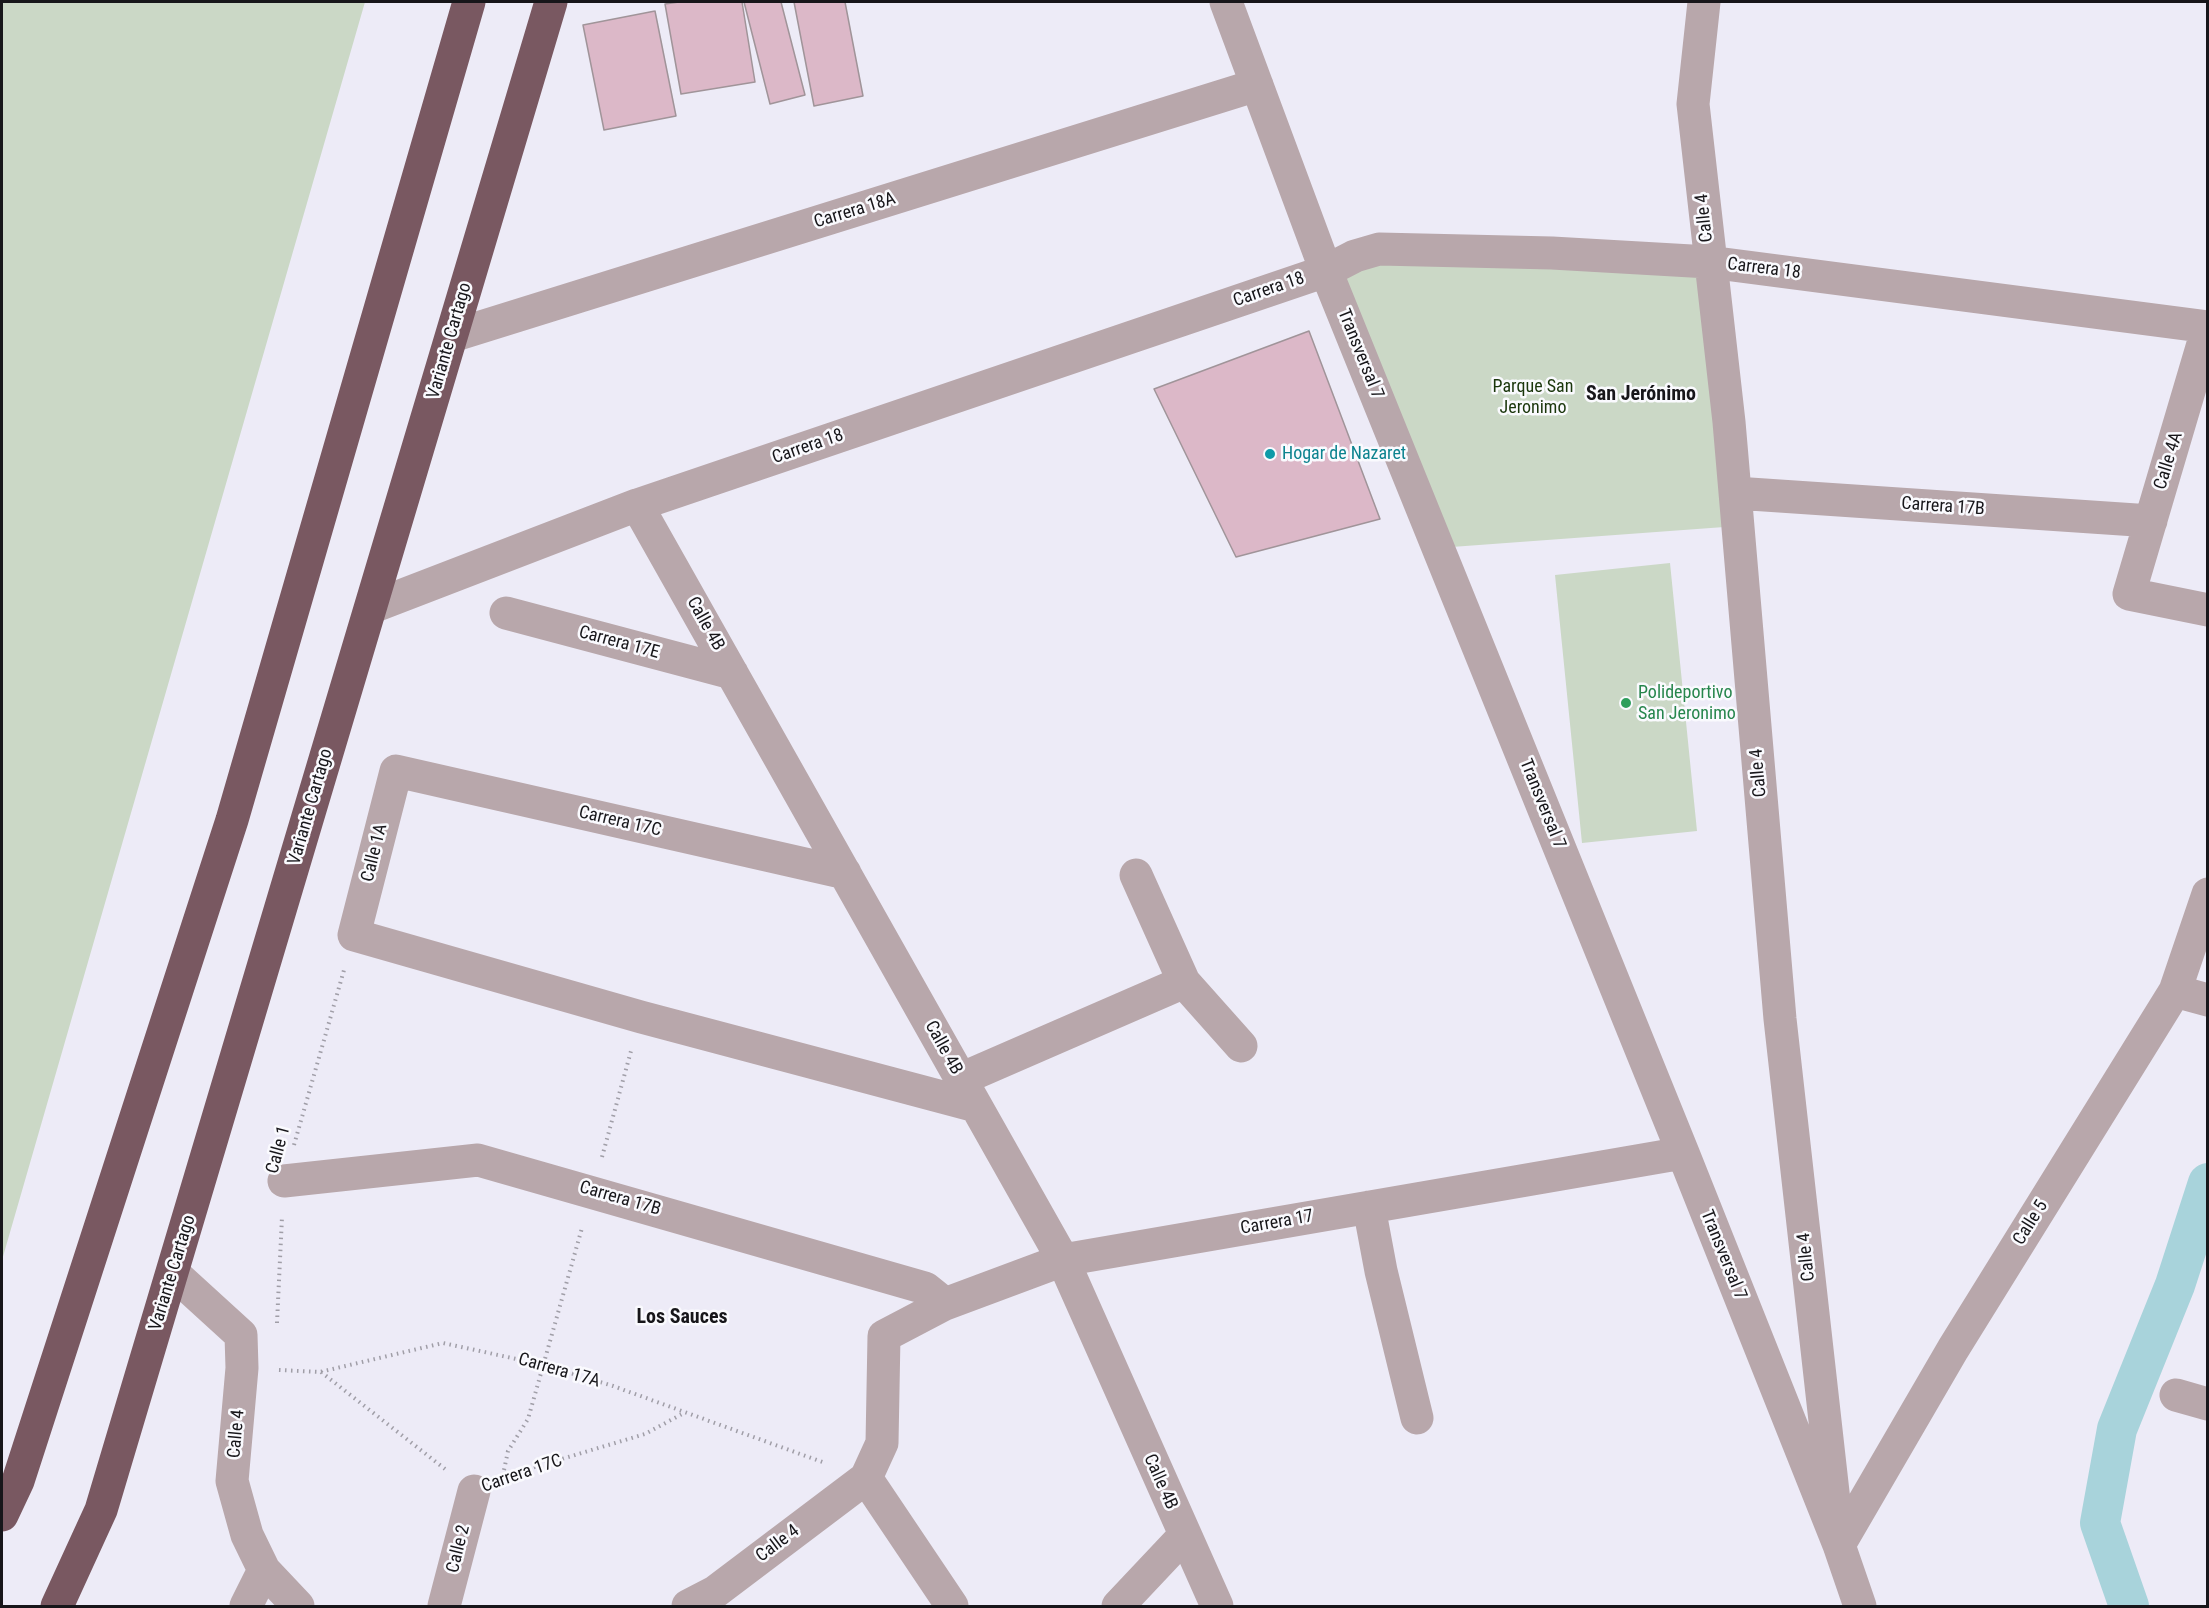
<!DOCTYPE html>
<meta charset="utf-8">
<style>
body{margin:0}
#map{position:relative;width:2209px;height:1608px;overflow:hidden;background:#edebf7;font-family:"Roboto Condensed",sans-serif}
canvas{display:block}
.frame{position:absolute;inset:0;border:3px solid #17161a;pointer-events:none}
</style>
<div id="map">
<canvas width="2209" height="1608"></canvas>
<div class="frame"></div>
</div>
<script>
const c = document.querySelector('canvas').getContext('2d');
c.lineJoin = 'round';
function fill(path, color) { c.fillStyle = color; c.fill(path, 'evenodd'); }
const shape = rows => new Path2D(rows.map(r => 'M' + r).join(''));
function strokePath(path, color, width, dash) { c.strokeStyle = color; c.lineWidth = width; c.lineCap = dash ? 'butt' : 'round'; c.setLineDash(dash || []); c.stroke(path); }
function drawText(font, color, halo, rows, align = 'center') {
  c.font = font + ' "Roboto Condensed",sans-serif'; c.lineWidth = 5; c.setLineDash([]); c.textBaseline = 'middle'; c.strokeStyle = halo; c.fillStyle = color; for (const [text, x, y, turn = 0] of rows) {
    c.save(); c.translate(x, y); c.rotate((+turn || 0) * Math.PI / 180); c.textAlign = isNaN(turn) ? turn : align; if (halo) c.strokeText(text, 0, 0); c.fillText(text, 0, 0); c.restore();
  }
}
const green = shape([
 [2,2,365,2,2,1260],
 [1388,249,1709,262,1738,526,1438,548,1326,271],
 [1670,563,1697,831,1582,843,1555,575]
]);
const canal = shape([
 [2129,1606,2100,1523,2117,1429,2175,1285,2208,1183]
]);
const building = shape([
 [679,2,742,2,755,82,681,94,665,4,679,2],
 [744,2,781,2,805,95,770,104,744,2],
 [794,2,845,2,863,96,814,106,794,2],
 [655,11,676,116,604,130,583,25,655,11],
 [1309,331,1380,519,1236,557,1154,389,1309,331]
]);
const path = shape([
 [294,1145,344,970],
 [602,1157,631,1051],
 [277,1323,282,1217],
 [279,1370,320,1372,443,1343,544,1365,613,1386,825,1463],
 [321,1372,445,1469],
 [504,1470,508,1451,528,1419,582,1228],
 [505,1476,645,1434,684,1413]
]);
const street = shape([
 [1226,2,1326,271,1683,1153,1839,1545,1860,1606],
 [1704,2,1693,104,1729,422,1780,1019,1834,1501],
 [2208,327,2129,594,2208,610],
 [452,336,1257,85],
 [1735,493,2151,521],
 [637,505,1063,1260,1217,1606],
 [372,607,637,505,1326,271,1355,256,1379,249,1552,253,1709,262,2208,327],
 [506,613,732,673],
 [845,873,396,771,354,935,641,1017,976,1106],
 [1136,875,1184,982,1241,1046],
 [2175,991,2208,1000],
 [961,1079,1184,982],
 [284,1181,478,1160,925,1288,945,1304],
 [1369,1207,1381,1271,1417,1418],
 [173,1273,241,1335,242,1368,232,1481,247,1535,264,1570,298,1606],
 [2176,1395,2208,1404],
 [866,1478,952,1606],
 [1839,1545,1953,1349,2175,991,2208,894],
 [246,1606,264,1570],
 [444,1606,474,1491],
 [688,1606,715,1592,866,1478,882,1443,884,1336,945,1304,1063,1260,1683,1153],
 [1118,1606,1184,1536]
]);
const highway = shape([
 [2,1515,18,1481,232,820,469,2],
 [57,1606,101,1510,551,2]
]);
const markers = [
 [1270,454,6,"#0f9aa8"],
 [1626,703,6,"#2e9e5b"]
];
const streetNames = [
 ["Carrera 18A",855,211,-17],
 ["Calle 4",1705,218,-96],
 ["Carrera 18",1764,269,7],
 ["Carrera 18",1269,290,-19],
 ["Variante Cartago",450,341,-74],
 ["Transversal 7",1360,354,68],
 ["Carrera 18",808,447,-19],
 ["Calle 4A",2169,461,-73],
 ["Carrera 17B",1943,507,4],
 ["Calle 4B",705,624,61],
 ["Carrera 17E",619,643,15],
 ["Calle 4",1759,773,-95],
 ["Transversal 7",1542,804,68],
 ["Variante Cartago",311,807,-74],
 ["Carrera 17C",620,822,13],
 ["Calle 1A",375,853,-76],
 ["Calle 4B",943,1048,61],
 ["Calle 1",279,1150,-75],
 ["Carrera 17B",620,1199,16],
 ["Carrera 17",1277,1223,-10],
 ["Calle 5",2031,1223,-58],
 ["Transversal 7",1723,1255,68],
 ["Calle 4",1807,1257,-96],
 ["Variante Cartago",173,1273,-73],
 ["Carrera 17A",559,1371,16],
 ["Calle 4",237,1434,-85],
 ["Carrera 17C",522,1474,-19],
 ["Calle 4B",1160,1482,66],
 ["Calle 4",778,1544,-37],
 ["Calle 2",459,1549,-76]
];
const parkNames = [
 ["Parque San",1533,387],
 ["Jeronimo",1533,408]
];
const cultureNames = [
 ["Hogar de Nazaret",1282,454]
];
const leisureNames = [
 ["Polideportivo",1638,693],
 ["San Jeronimo",1638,714]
];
const neighbourhoodNames = [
 ["San Jerónimo",1641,395],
 ["Los Sauces",682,1318]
];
fill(green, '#cbd8c6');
strokePath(canal, '#a8d3db', 40);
fill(building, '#dcb8c8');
strokePath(building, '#a09499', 1.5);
strokePath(path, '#a09ea7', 4, [1.5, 4.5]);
strokePath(street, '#b8a7ab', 33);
strokePath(highway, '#795861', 33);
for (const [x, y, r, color] of markers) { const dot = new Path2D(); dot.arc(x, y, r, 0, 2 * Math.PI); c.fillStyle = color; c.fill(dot); strokePath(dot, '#fafafe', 2); }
drawText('18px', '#17161a', '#fafafe', streetNames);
drawText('18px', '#1a360b', '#fafafe', parkNames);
drawText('18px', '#0d838f', '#fafafe', cultureNames, 'left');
drawText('18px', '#27864d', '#fafafe', leisureNames, 'left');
drawText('bold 20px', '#17161a', '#fafafe', neighbourhoodNames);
</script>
